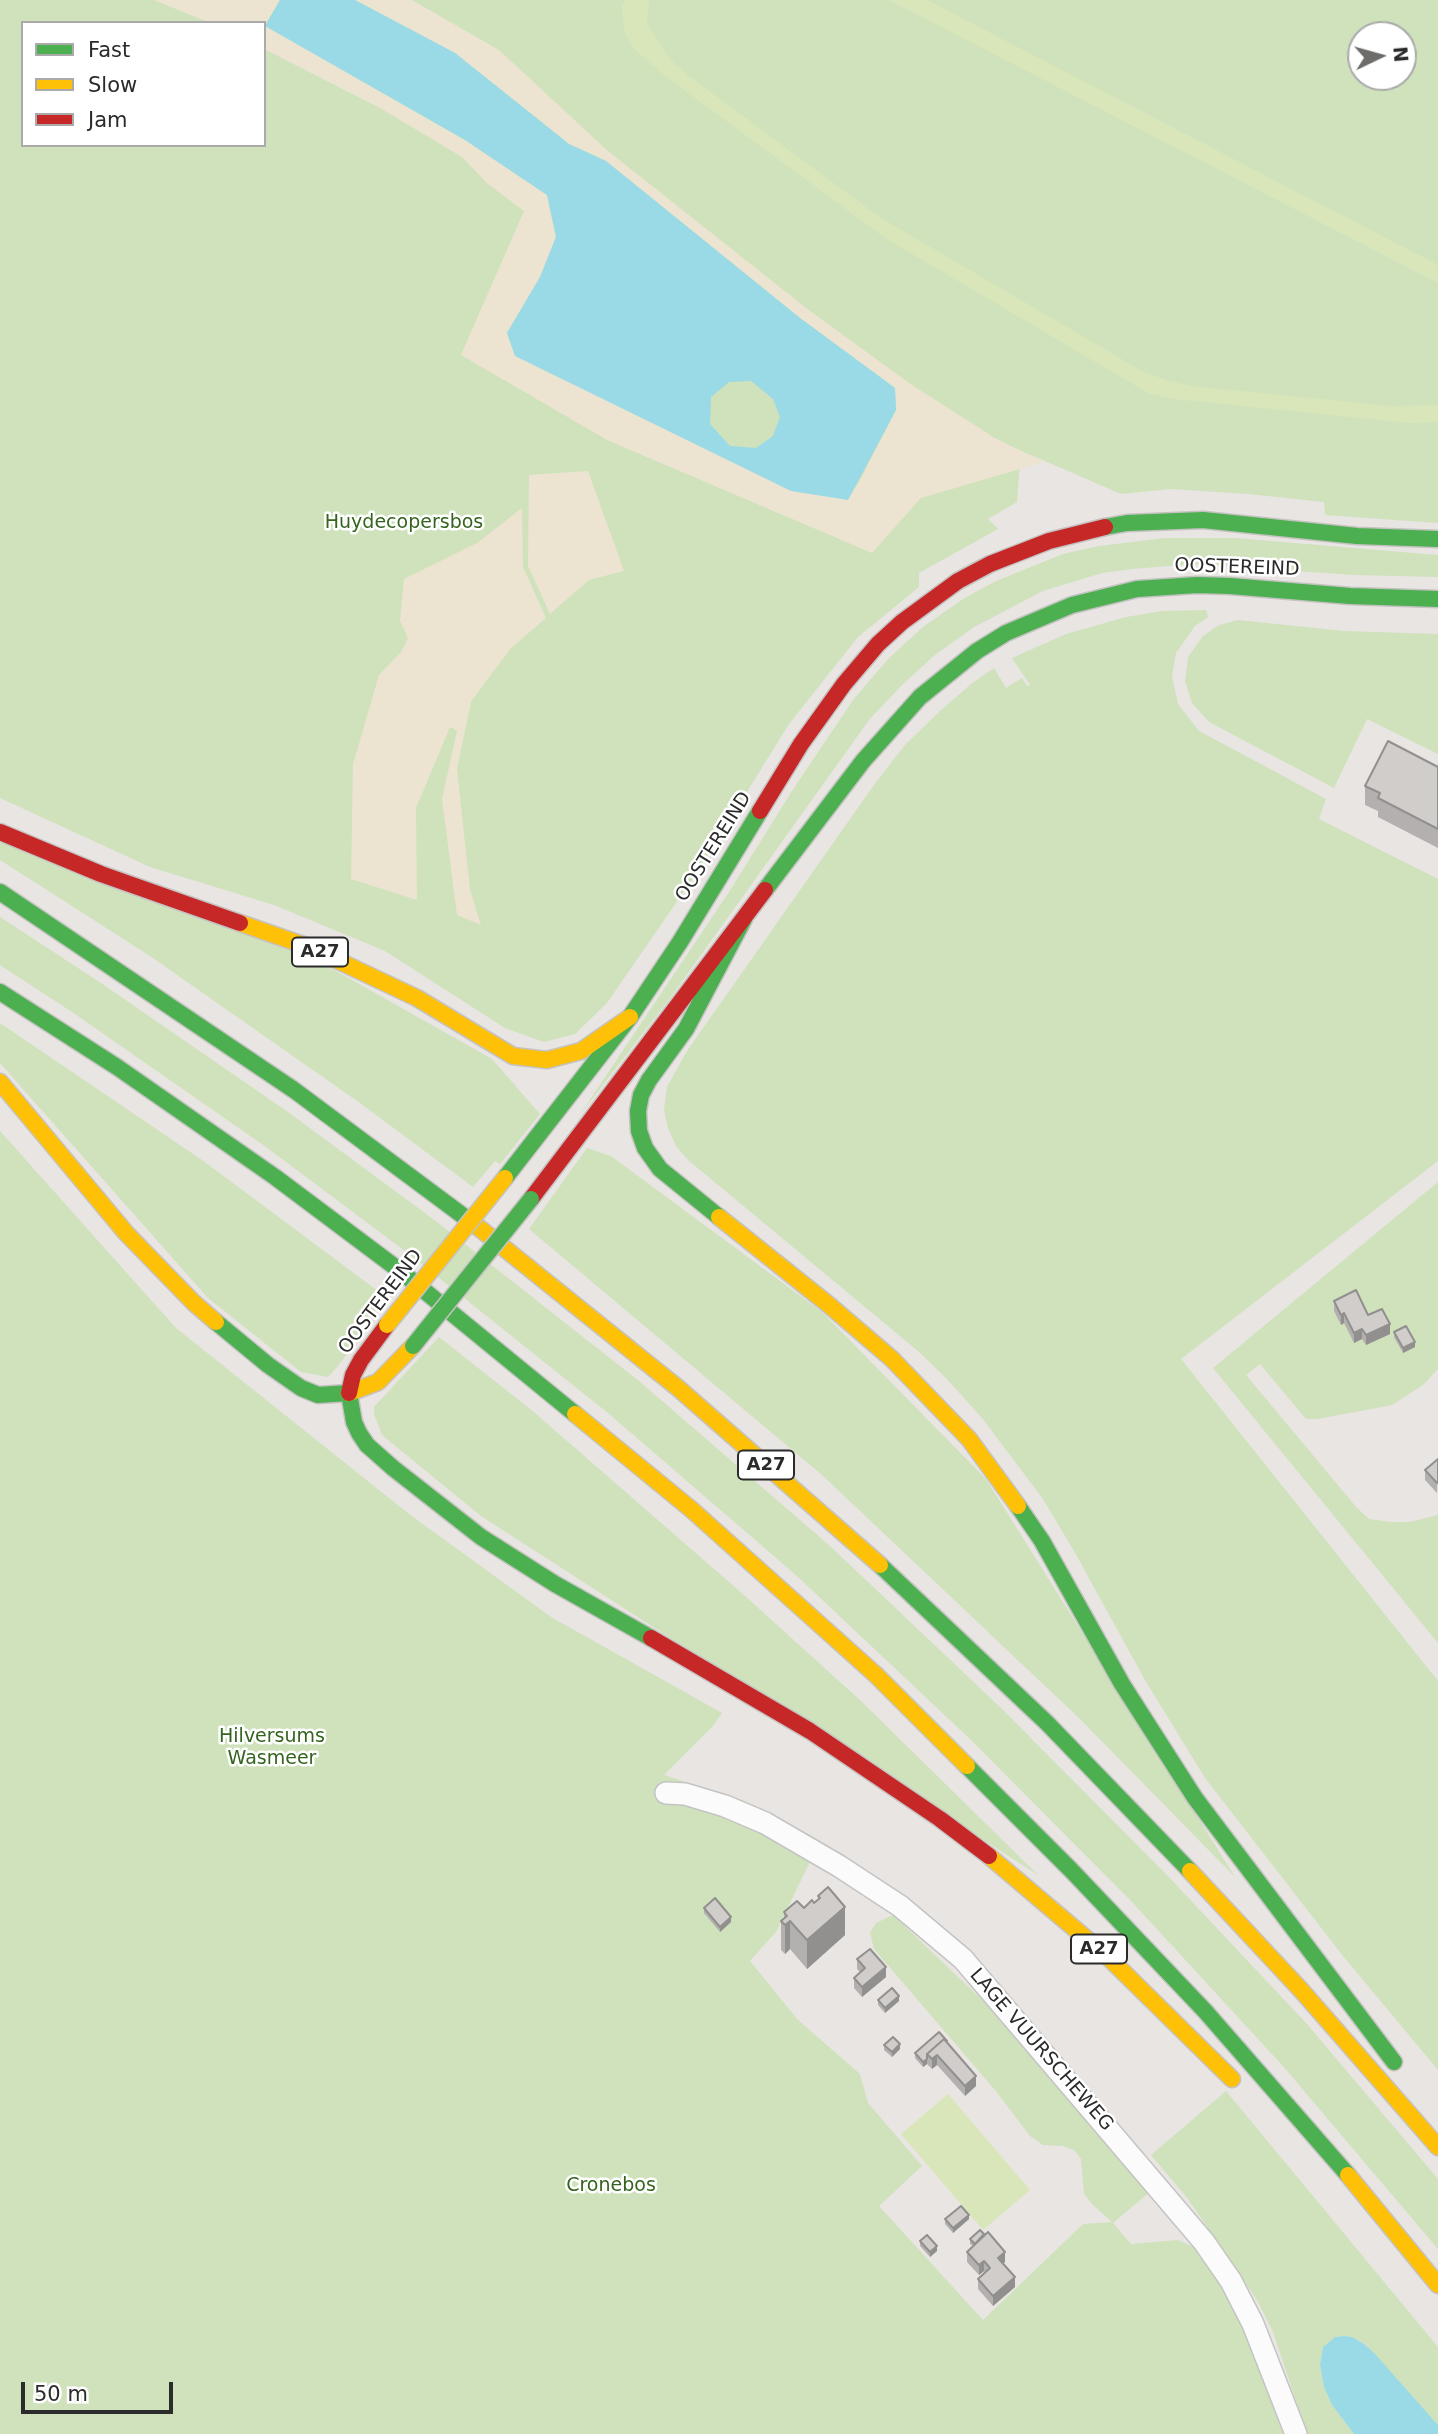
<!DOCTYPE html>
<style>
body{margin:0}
#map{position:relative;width:1438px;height:2434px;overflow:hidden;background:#e8e5e2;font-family:"DejaVu Sans",sans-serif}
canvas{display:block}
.legend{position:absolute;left:21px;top:21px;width:245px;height:126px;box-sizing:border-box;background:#fff;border:2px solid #aaa;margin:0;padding:9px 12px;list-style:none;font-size:21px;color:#2b2b2b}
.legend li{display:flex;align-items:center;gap:14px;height:35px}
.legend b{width:35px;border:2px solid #aaa}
.north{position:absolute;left:1347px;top:21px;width:70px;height:70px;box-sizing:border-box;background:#fff;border:2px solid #aaa;border-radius:50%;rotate:85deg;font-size:19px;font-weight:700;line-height:28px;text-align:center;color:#2b2b2b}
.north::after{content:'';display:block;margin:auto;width:24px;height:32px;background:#6d6c6b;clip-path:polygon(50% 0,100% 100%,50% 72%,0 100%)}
.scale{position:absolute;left:21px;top:2382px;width:152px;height:32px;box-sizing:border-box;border:4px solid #2b2b2b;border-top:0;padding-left:9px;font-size:21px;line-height:24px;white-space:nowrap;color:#2b2b2b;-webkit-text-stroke:5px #fff;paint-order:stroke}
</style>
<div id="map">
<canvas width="1438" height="2434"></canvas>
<ul class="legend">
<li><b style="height:9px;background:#4caf50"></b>Fast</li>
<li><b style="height:9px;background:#ffc107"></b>Slow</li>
<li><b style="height:9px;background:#c62828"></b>Jam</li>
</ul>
<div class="north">N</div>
<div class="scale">50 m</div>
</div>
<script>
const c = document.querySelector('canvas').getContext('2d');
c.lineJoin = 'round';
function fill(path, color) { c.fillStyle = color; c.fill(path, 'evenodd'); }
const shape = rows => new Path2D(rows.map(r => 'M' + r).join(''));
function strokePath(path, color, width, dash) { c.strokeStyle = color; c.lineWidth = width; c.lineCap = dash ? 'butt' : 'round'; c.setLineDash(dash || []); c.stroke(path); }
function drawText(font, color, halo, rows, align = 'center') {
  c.font = font + ' "DejaVu Sans",sans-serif'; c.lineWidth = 5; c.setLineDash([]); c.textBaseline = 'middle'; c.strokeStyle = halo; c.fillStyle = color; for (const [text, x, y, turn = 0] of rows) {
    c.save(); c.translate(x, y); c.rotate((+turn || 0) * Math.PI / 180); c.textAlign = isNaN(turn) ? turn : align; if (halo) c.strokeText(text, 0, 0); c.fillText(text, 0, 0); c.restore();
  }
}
const green = shape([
 [0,0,1438,0,1438,523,1325,515,1324,502,1248,494,1171,489,1121,494,1031,455,1020,461,1017,502,988,519,998,529,919,573,919,587,858,637,789,724,696,874,607,1003,575,1034,544,1042,505,1028,385,951,274,905,150,867,0,798],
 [23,23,264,23,264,145,23,145],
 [1361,35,1403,35,1403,77,1361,77],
 [1165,538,1235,538,1438,555,1438,577,1354,575,1195,564,1132,569,1102,573,1043,591,974,627,935,655,902,685,869,720,671,997,579,1116,729,892,792,791,853,700,889,658,923,627,963,599,996,581,1063,554,1099,546],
 [1206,610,1208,617,1195,626,1176,653,1172,677,1178,704,1199,731,1326,799,1319,819,1438,879,1438,1161,1181,1359,1438,1681,1438,2070,1343,1956,1205,1778,1145,1680,1074,1551,1043,1499,982,1418,946,1378,918,1351,688,1160,676,1146,668,1128,664,1110,667,1087,687,1051,876,782,905,745,940,711,971,684,994,668,1006,688,1022,678,1027,686,1030,685,1012,658,1066,634,1126,617,1162,611],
 [1238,620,1344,631,1438,634,1438,754,1367,719,1334,788,1209,722,1192,703,1185,681,1188,657,1203,636,1219,625],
 [0,842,306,954,492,1059,540,1114,500,1164,495,1161,473,1187,360,1103,150,956,0,860],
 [0,917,98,981,288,1112,433,1219,639,1381,830,1546,1001,1708,1166,1874,1306,2023,1438,2179,1438,2249,1282,2065,1132,1902,969,1738,797,1576,608,1413,409,1254,266,1147,75,1014,0,965],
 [0,1023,202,1160,386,1297,366,1322,370,1326,332,1373,328,1377,301,1372,208,1298,0,1063],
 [0,1131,176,1328,409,1514,551,1617,722,1713,712,1727,664,1775,742,1800,774,1815,820,1841,776,1932,750,1961,797,2019,860,2074,868,2103,922,2166,879,2206,983,2320,1083,2224,1112,2222,1092,2204,1084,2194,1081,2159,1074,2150,1063,2146,1043,2145,1030,2136,995,2090,874,1949,870,1933,876,1923,893,1915,999,2016,1152,2190,1113,2223,1131,2244,1178,2240,1200,2250,1224,2285,1246,2333,1283,2434,0,2434],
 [587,1148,611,1156,822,1312,986,1479,1235,1877,1080,1719,822,1475,529,1229],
 [1438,1182,1438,1369,1423,1385,1392,1405,1318,1419,1306,1419,1260,1364,1246,1375,1357,1508,1369,1519,1391,1522,1410,1522,1438,1515,1438,1643,1213,1368],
 [439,1337,535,1413,745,1596,861,1701,1038,1875,481,1516,382,1435,374,1414,374,1407],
 [1226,2091,1438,2347,1438,2425,1364,2343,1352,2337,1344,2336,1335,2337,1323,2347,1320,2365,1324,2387,1332,2405,1354,2434,1307,2434,1273,2332,1257,2300,1188,2199,1151,2155]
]);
const sand = shape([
 [154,0,280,0,265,25,465,140,547,195,556,237,540,277,507,333,516,356,791,490,848,499,860,480,896,410,895,388,800,318,606,161,569,144,455,53,355,0,412,0,499,50,608,151,810,311,912,385,995,438,1044,462,921,498,872,553,607,440,461,355,524,211,488,184,462,157,380,108,264,49,264,23,210,23],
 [588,471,624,571,589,580,550,614,528,566,529,475],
 [522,508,523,567,546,618,510,649,471,702,457,769,470,890,481,925,457,915,442,799,457,731,450,727,416,808,417,900,351,879,353,764,379,675,401,652,408,638,400,621,404,579,477,543]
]);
const pitch = shape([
 [625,0,649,0,647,23,670,59,689,76,881,218,1142,371,1166,380,1191,386,1391,406,1438,405,1438,422,1409,423,1174,399,1148,393,885,238,661,73,632,47,624,30,622,6],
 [889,0,927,0,1438,265,1438,283],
 [948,2094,1030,2190,983,2230,901,2134]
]);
const water = shape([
 [280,0,355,0,455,53,569,144,606,161,800,318,895,388,896,410,848,500,791,491,515,356,507,333,540,277,556,237,547,195,465,140,265,26],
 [751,381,773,399,780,417,773,436,756,448,730,446,710,424,711,397,729,382],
 [1344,2336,1352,2337,1363,2343,1375,2354,1438,2425,1438,2434,1354,2434,1332,2405,1324,2387,1320,2365,1323,2347,1335,2337]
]);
const street = shape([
 [666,1793,685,1794,725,1806,765,1823,839,1866,900,1906,963,1959,1204,2242,1231,2281,1253,2324,1296,2434]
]);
const fast = shape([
 [1105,527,1127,523,1203,520,1357,536,1438,539],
 [765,890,863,761,920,697,977,651,1006,633,1072,605,1137,589,1197,585,1230,586,1350,596,1438,599],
 [0,892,294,1090,478,1227],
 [0,992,117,1067,275,1177,399,1270,575,1414],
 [505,1178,630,1017,680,942,760,811],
 [719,1217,660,1169,645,1148,639,1131,638,1111,641,1095,649,1080,686,1029,744,919],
 [216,1322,268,1365,301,1388,318,1395,349,1393,354,1422,359,1433,367,1445,393,1468,481,1537,555,1584,651,1638],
 [1018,1506,1042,1541,1122,1684,1195,1798,1394,2062],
 [880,1565,1047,1723,1190,1871],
 [967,1766,1071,1870,1205,2011,1348,2175]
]);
const slow = shape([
 [240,923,309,947,417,998,513,1056,547,1060,581,1051,630,1017],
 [0,1082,126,1233,194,1303,216,1322],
 [719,1217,829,1305,892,1359,969,1439,1018,1506],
 [478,1227,678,1388,880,1565],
 [349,1393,378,1382,413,1346],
 [575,1414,692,1510,876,1675,967,1766],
 [989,1856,1108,1957,1232,2079],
 [1190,1871,1301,1990,1438,2147],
 [1348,2175,1438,2285]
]);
const jam = shape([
 [760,811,801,744,844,684,878,644,902,622,958,581,990,564,1049,541,1105,527],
 [0,832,101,874,240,923],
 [531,1199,765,890],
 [349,1393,353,1375,361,1360,387,1325],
 [651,1638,810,1731,940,1819,989,1856]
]);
const fastBridge = shape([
 [413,1346,531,1199]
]);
const slowBridge = shape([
 [387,1325,505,1178]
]);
const wall = shape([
 [1438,767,1438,848,1378,817,1378,811,1365,805,1365,786],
 [1334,1301,1368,1315,1390,1334,1366,1345,1362,1339,1354,1343,1344,1323,1341,1325,1334,1311],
 [1394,1332,1415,1347,1403,1353,1394,1337],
 [1438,1459,1437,1493,1425,1480,1425,1470],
 [818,1896,845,1935,807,1969,790,1949,785,1954,781,1950,781,1921,784,1919,784,1912,804,1908,814,1903,818,1900],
 [704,1908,731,1922,720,1932,704,1913],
 [857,1959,886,1977,862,1997,854,1988,854,1978,860,1972,857,1969],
 [878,2000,899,2001,885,2013,878,2005],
 [947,2042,976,2086,965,2096,937,2065,932,2069,927,2064,923,2067,915,2058,915,2053],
 [884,2045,900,2049,892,2057,884,2050],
 [945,2219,969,2219,953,2233,945,2224],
 [984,2236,1005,2262,1003,2263,1015,2287,993,2306,978,2289,978,2279,985,2272,984,2271,979,2275,967,2262,967,2252,973,2246,970,2244,970,2239],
 [920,2241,937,2251,930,2257,920,2246]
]);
const shadedWall = shape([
 [1344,1313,1344,1323,1341,1325,1341,1315],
 [1390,1324,1390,1334,1366,1345,1366,1335],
 [1362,1329,1362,1339,1354,1343,1354,1333],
 [1415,1342,1415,1347,1403,1353,1403,1348],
 [845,1907,845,1935,807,1969,807,1940],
 [731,1917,731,1922,720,1932,720,1927],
 [790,1921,790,1949,785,1954,785,1925],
 [886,1967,886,1977,862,1997,862,1987],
 [899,1996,899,2001,885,2013,885,2008],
 [900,2044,900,2049,892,2057,892,2052],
 [937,2055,937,2065,932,2069,932,2059],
 [927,2059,927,2064,923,2067,923,2062],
 [976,2076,976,2086,965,2096,965,2086],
 [969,2215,969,2219,953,2233,953,2228],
 [937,2246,937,2251,930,2257,930,2252],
 [1005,2252,1005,2262,998,2268,998,2258],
 [984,2261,984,2271,979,2275,979,2265],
 [1015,2277,1015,2287,993,2306,993,2296]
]);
const building = shape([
 [1388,741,1438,767,1438,829,1378,798,1380,793,1365,786,1388,741],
 [1356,1290,1368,1315,1382,1309,1390,1324,1366,1335,1362,1329,1354,1333,1344,1313,1341,1315,1334,1301,1356,1290],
 [1406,1326,1415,1342,1403,1348,1394,1332,1406,1326],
 [1438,1459,1438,1482,1437,1483,1425,1470,1438,1459],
 [828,1887,845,1907,807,1940,790,1921,785,1925,781,1921,787,1916,784,1912,797,1901,804,1908,812,1900,814,1903,820,1898,818,1896,828,1887],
 [715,1898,731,1917,720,1927,704,1908,715,1898],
 [870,1949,886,1967,862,1987,854,1978,865,1968,857,1959,870,1949],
 [892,1988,899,1996,885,2008,878,2000,892,1988],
 [939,2032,947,2041,944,2039,927,2054,927,2059,923,2062,915,2053,939,2032],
 [893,2037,900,2044,892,2052,884,2045,893,2037],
 [944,2039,976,2076,965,2086,937,2055,932,2059,927,2054,944,2039],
 [961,2206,969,2215,953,2228,945,2219,961,2206],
 [980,2230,984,2234,975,2244,970,2239,980,2230],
 [988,2232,1005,2252,998,2258,1015,2277,993,2296,978,2279,990,2268,984,2261,979,2265,967,2252,988,2232],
 [927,2235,937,2246,930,2252,920,2241,927,2235]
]);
const shields = [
 [320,952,56],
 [766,1465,56],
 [1099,1949,56]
];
const shieldNames = [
 ["A27",320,952],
 ["A27",766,1465],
 ["A27",1099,1949]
];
const parkNames = [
 ["Huydecopersbos",404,523],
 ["Hilversums",272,1737],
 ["Wasmeer",272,1759],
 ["Cronebos",611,2186]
];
const streetNames = [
 ["OOSTEREIND",1237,568,2],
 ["OOSTEREIND",714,847,-58],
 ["OOSTEREIND",381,1302,-53],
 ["LAGE VUURSCHEWEG",1041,2050,49]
];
fill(green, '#cfe2bc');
fill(sand, '#ece4d1');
fill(pitch, '#d9e6ba');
fill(water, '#99dae6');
strokePath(street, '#c4c4c4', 24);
strokePath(fast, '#c5c3c2', 19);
strokePath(slow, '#c5c3c2', 19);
strokePath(jam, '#c5c3c2', 19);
strokePath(street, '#fcfbfb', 21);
strokePath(fast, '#4caf50', 16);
strokePath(slow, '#ffc107', 16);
strokePath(jam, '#c62828', 16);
strokePath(fastBridge, '#c5c3c2', 19, []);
strokePath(slowBridge, '#c5c3c2', 19, []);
strokePath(fastBridge, '#4caf50', 16);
strokePath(slowBridge, '#ffc107', 16);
fill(wall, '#b3b0af');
fill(shadedWall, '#92908e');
fill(building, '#d0cdcb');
strokePath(building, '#92908e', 2);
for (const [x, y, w] of shields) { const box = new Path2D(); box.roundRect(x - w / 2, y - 14.5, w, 29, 5); c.fillStyle = '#fff'; c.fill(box); strokePath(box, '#2b2b2b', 2); }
drawText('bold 18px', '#2b2b2b', null, shieldNames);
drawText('19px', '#34641e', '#fff', parkNames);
drawText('19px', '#2b2b2b', '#fff', streetNames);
</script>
